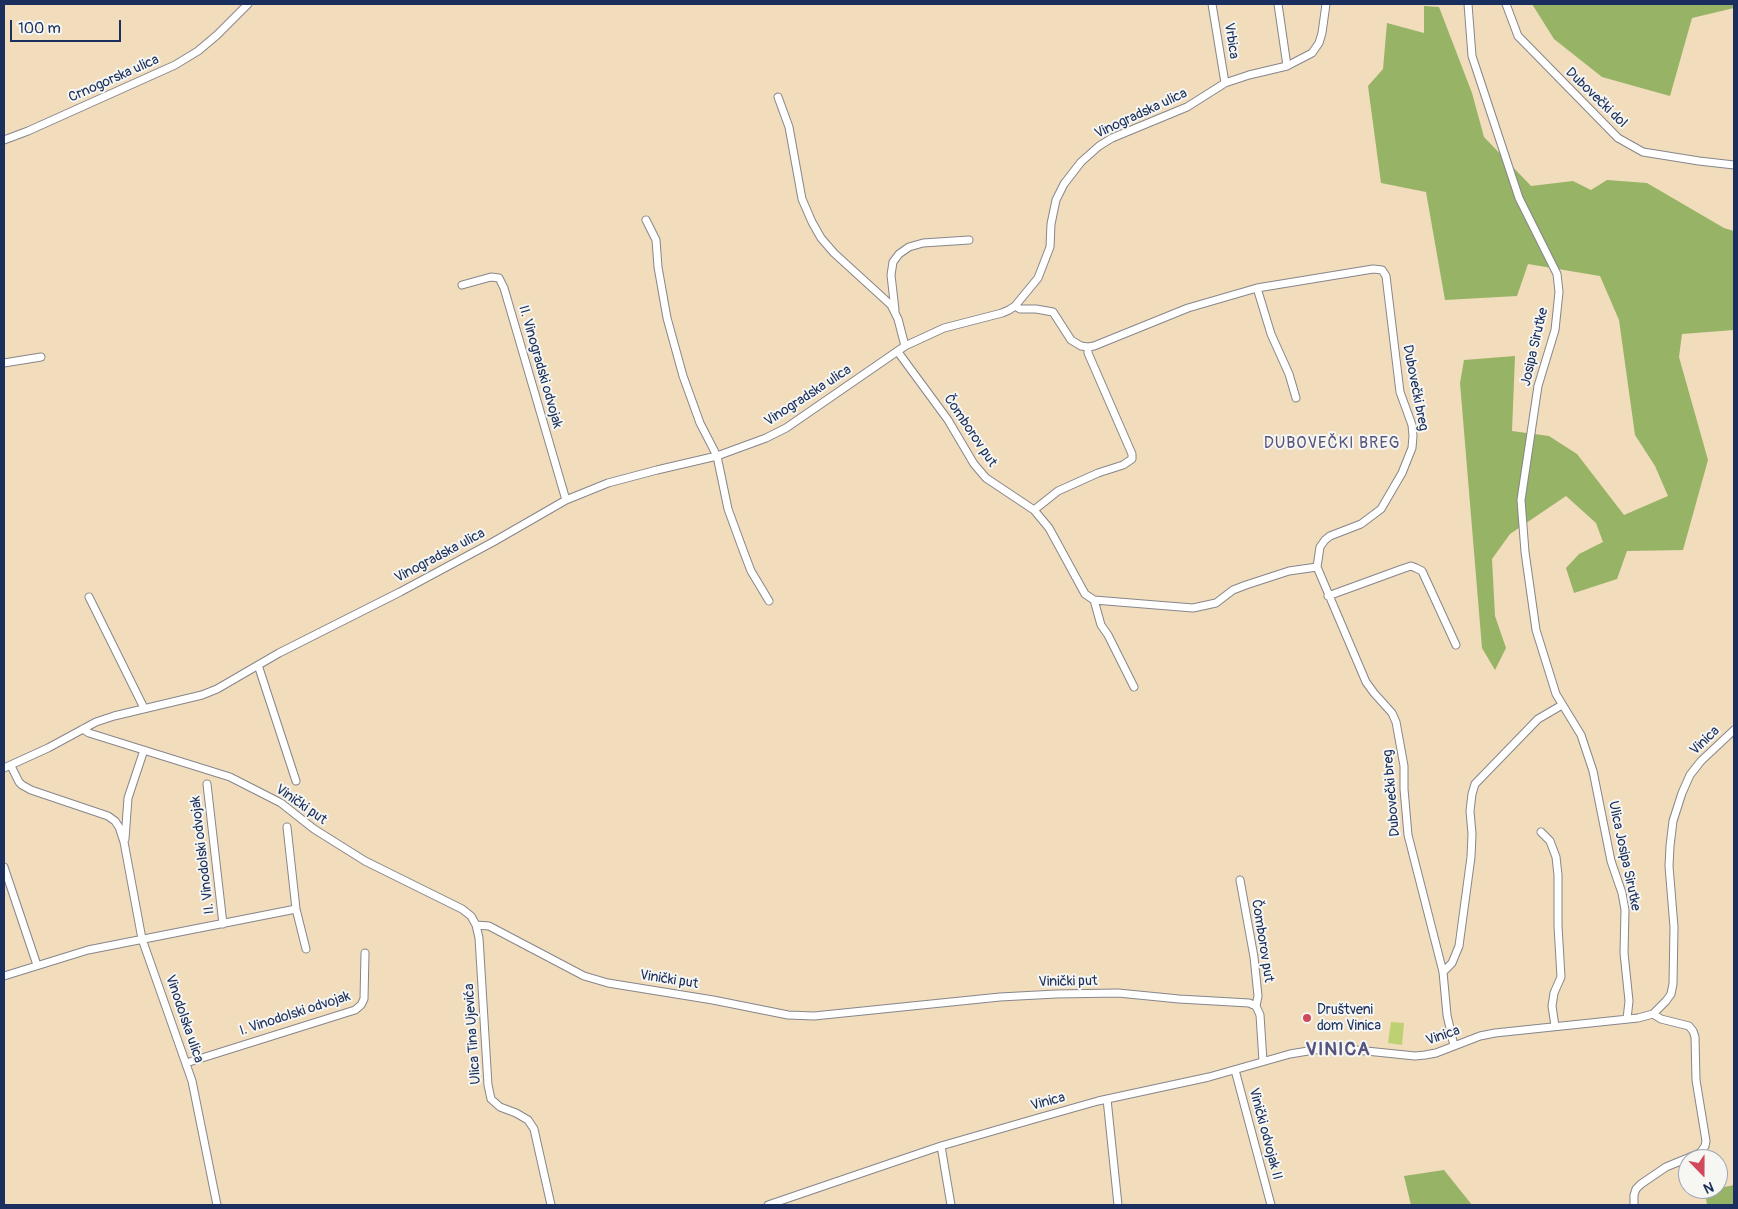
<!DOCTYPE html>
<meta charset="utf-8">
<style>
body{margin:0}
#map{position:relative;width:1738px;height:1209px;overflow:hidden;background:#f1dcbb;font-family:Pangolin,sans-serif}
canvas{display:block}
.frame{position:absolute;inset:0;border:5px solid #1b2f5e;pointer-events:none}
.north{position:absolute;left:1678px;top:1149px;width:50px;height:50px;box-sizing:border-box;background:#f6f6f2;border:1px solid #9ea6b7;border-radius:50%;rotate:158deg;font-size:14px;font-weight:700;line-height:20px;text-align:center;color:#1b2f5e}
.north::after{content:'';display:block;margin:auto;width:18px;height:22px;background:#d1495b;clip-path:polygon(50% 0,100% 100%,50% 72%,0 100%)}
.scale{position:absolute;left:10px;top:20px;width:111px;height:22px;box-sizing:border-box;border:2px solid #1b2f5e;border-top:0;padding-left:6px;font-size:15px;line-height:18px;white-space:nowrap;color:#1b2f5e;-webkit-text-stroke:4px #f6f6f2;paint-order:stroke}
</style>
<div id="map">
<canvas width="1738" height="1209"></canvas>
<div class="frame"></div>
<div class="north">N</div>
<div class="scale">100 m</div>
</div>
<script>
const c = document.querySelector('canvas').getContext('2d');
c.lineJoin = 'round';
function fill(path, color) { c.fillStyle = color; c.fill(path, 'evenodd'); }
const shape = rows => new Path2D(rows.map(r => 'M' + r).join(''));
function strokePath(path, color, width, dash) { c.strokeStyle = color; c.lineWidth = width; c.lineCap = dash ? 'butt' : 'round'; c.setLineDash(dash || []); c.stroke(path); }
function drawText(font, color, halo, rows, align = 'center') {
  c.font = font + ' Pangolin,sans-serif'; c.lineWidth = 4; c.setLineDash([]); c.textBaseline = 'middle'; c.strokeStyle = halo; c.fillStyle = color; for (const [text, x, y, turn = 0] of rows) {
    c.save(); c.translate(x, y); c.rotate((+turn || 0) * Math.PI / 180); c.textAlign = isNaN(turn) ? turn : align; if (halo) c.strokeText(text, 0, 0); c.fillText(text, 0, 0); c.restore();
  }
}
const green = shape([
 [1391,1022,1404,1023,1402,1045,1388,1043]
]);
const forest = shape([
 [1532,4,1734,4,1734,8,1692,18,1670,96,1602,77,1554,39],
 [1424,6,1439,7,1472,93,1484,137,1531,186,1573,181,1591,190,1607,180,1647,183,1724,228,1734,231,1734,330,1682,334,1679,357,1708,460,1683,550,1627,551,1617,579,1574,593,1566,568,1579,554,1603,542,1596,523,1566,496,1510,534,1492,559,1495,616,1506,648,1495,670,1482,648,1460,383,1464,360,1515,356,1512,431,1549,436,1577,454,1624,515,1668,496,1655,466,1635,435,1619,320,1600,276,1528,264,1517,296,1445,300,1426,192,1381,183,1368,86,1383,69,1387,23,1424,33],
 [1444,1170,1472,1205,1411,1205,1404,1176],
 [1734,1185,1734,1205,1707,1205,1705,1191]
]);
const minor = shape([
 [1212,4,1225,83],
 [1278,4,1287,66],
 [1468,4,1472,56,1519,198,1557,274,1559,292,1555,330,1538,386,1521,500,1525,552,1536,630,1556,694,1581,735,1593,771,1611,861,1622,893,1625,910,1624,953,1629,1001,1627,1019],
 [1506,4,1518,36,1618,138,1643,152,1699,161,1734,165],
 [778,97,789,127,802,199,812,222,821,238,834,253,891,305,898,319,905,346],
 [4,140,28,131,175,65,198,51,217,35,248,4],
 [646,220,656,240,658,267,667,318,683,376,700,423,717,456,728,509,743,550,751,571,769,601],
 [462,285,491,277,499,278,504,288,566,500],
 [1257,288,1271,334,1289,374,1296,398],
 [1015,306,1020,309,1036,309,1053,312,1071,340,1081,346,1088,347,1094,346,1188,308,1257,288,1373,269,1382,270,1386,276,1400,392,1412,425,1413,436,1412,448,1402,473,1381,509,1361,524,1330,536,1325,540,1320,547,1317,567,1366,682,1374,693,1392,713,1396,722,1404,766,1404,789,1408,835,1443,972,1447,1015,1454,1046],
 [895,310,891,275,893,262,899,254,909,247,923,243,969,240],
 [898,352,948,420,974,464,986,478,1034,510,1049,528,1085,594,1094,600,1101,625,1108,635,1134,687],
 [4,363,41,357],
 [1034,510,1058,491,1098,473,1123,465,1132,459,1132,454,1088,353,1088,347],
 [1328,596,1402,569,1411,566,1416,568,1422,571,1456,645],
 [89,597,144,708],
 [1094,600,1193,608,1216,603,1233,590,1246,585,1289,571,1317,567],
 [258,665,296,781],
 [83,729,89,733,230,777,281,803,314,829,365,861,462,909,471,916,476,925,479,938,488,1085,491,1099,500,1107,516,1113,528,1120,534,1129,551,1205],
 [11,766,19,782,22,785,31,790,108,816,115,821,119,827,124,842,142,939,192,1081,217,1205],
 [4,768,48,748,96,722,114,716,202,695,217,689,279,653,400,592,493,542,566,500,608,483,657,470,717,456,766,438,786,428,905,346,944,328,1002,313,1009,310,1015,306,1038,278,1050,247,1051,224,1056,200,1064,184,1081,162,1099,146,1112,138,1187,107,1225,83,1249,75,1287,66,1312,53,1319,43,1322,33,1326,4],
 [207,784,223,924],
 [287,827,296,909,306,949],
 [1541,832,1550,841,1556,857,1558,875,1558,926,1561,977,1554,993,1552,1006,1555,1026],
 [125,839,128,798,144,750],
 [4,867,37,965],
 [1240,880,1254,957,1258,996,1256,1006],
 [476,925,489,926,584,976,608,983,713,1000,788,1015,814,1016,1000,997,1056,994,1118,993,1179,999,1249,1003,1256,1006,1260,1015,1263,1061],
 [1443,972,1452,963,1459,946,1471,857,1472,834,1470,811,1472,794,1475,784,1538,719,1562,705],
 [4,976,88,950,296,909],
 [186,1063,355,1010,361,1005,364,999,365,953],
 [1235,1070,1271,1205],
 [1107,1099,1118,1205],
 [941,1146,951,1205],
 [768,1205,941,1146,1038,1118,1098,1101,1209,1077,1290,1054,1314,1050,1337,1048,1415,1056,1425,1055,1436,1053,1480,1036,1495,1033,1638,1018,1653,1014,1666,1001,1671,994,1673,984,1674,927,1669,866,1670,846,1673,821,1682,793,1690,775,1701,761,1734,730],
 [1634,1205,1634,1195,1636,1189,1641,1184,1666,1167,1700,1153,1705,1146,1706,1141,1696,1080,1695,1037,1693,1031,1689,1026,1661,1019,1653,1014]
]);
const markers = [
 [1307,1018,5,"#d1495b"]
];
const streetNames = [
 ["Vrbica",1231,41,81],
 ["Crnogorska ulica",114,79,-24],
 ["Dubovečki dol",1596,98,44],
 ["Vinogradska ulica",1141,114,-25],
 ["Josipa Sirutke",1535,347,-77],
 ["II. Vinogradski odvojak",540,367,74],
 ["Dubovečki breg",1415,388,79],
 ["Vinogradska ulica",808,396,-33],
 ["Čomborov put",970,431,56],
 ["Vinogradska ulica",440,556,-28],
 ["Vinica",1705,741,-44],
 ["Dubovečki breg",1392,793,-95],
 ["Vinički put",301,805,35],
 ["II. Vinodolski odvojak",203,855,-97],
 ["Ulica Josipa Sirutke",1624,856,78],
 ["Čomborov put",1262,941,81],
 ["Vinički put",669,980,9],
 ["Vinički put",1068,982,-1],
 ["I. Vinodolski odvojak",295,1014,-18],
 ["Vinodolska ulica",184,1019,71],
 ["Ulica Tina Ujevića",473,1034,-94],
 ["Vinica",1443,1036,-19],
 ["Vinica",1048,1102,-15],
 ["Vinički odvojak II",1265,1134,75]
];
const poiNames = [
 ["Društveni",1317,1010],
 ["dom Vinica",1317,1026]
];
const quarterNames = [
 ["DUBOVEČKI BREG",1332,444]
];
const districtNames = [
 ["VINICA",1338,1050]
];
fill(green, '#bdd174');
fill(forest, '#96b366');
strokePath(minor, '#86868c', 9);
strokePath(minor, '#fff', 7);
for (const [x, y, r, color] of markers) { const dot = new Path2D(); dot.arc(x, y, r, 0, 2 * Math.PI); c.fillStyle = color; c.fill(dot); strokePath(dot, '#f6f6f2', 2); }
drawText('14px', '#1b2f5e', '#f6f6f2', streetNames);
drawText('14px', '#1b2f5e', '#f6f6f2', poiNames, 'left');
c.letterSpacing = '1px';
drawText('16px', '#56547f', '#f6f6f2', quarterNames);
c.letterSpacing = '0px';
c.letterSpacing = '1px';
drawText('bold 19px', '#56547f', '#f6f6f2', districtNames);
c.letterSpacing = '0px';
</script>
